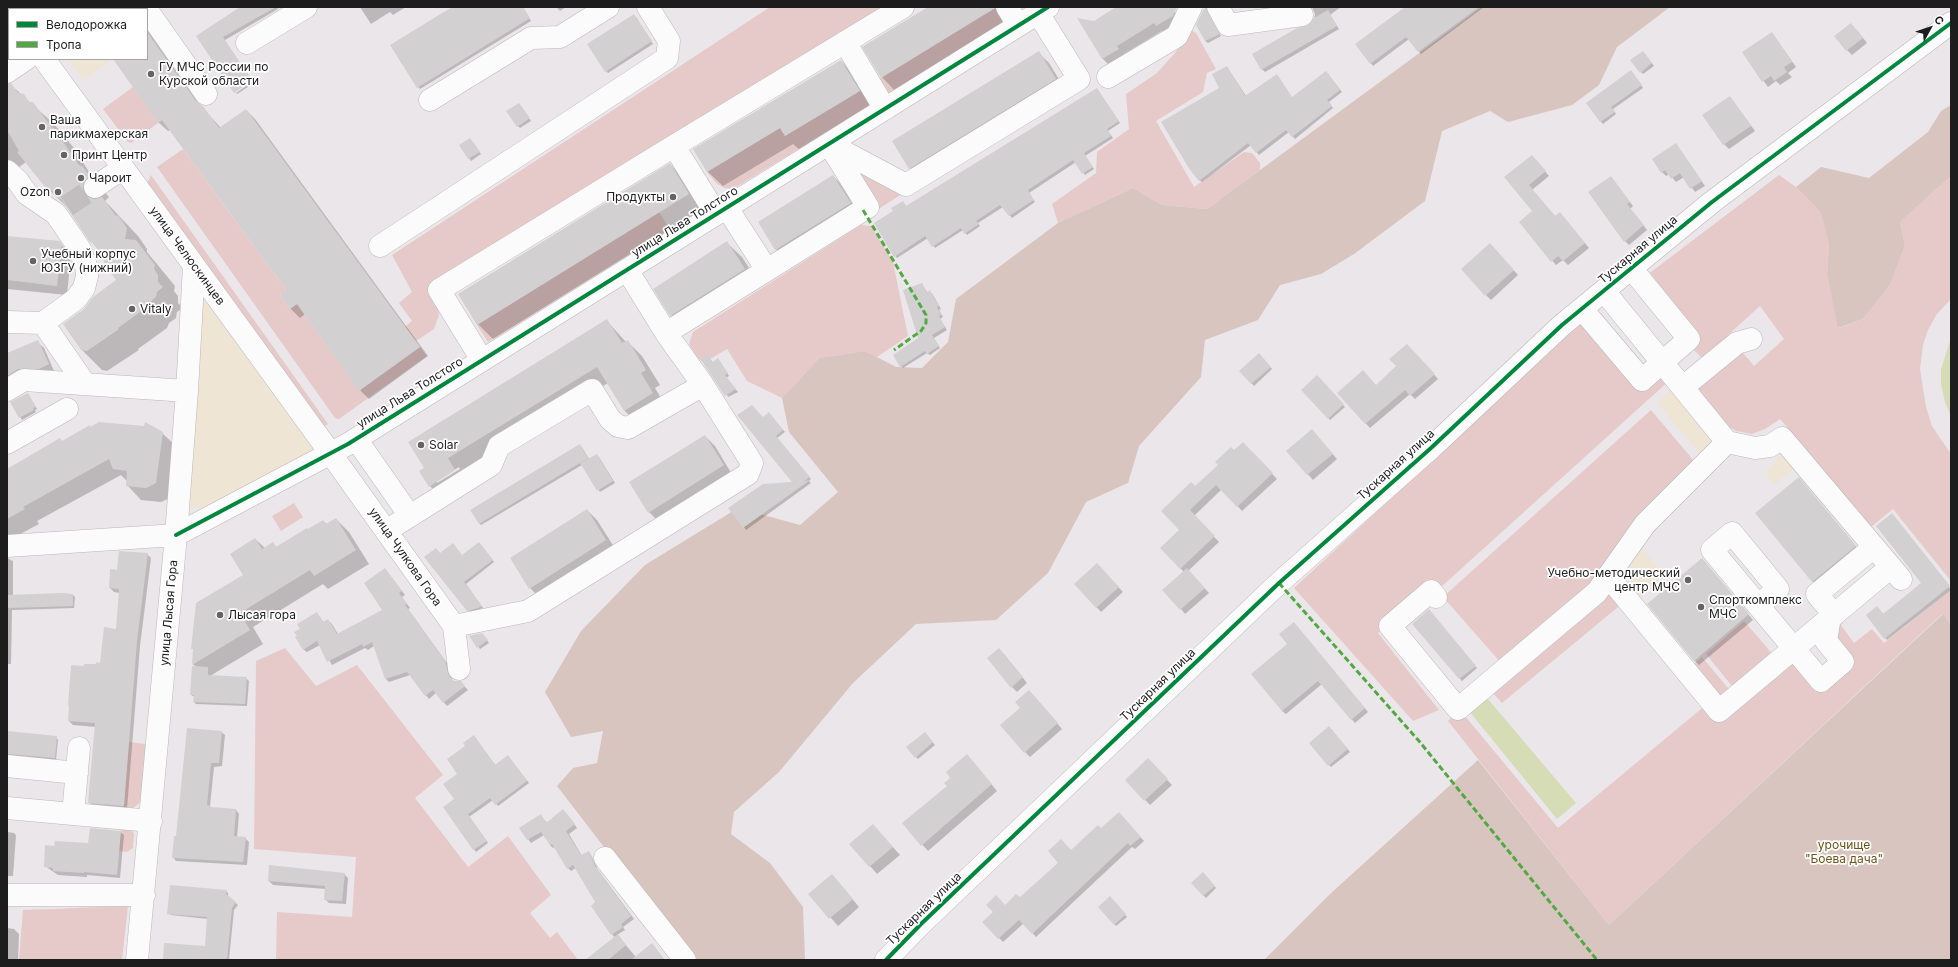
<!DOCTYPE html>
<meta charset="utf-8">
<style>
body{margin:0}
#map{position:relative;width:1958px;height:967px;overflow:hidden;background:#ebe6e9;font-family:Inter,sans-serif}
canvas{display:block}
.frame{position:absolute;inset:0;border:8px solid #1d1d1d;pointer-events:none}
.legend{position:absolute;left:8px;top:8px;width:140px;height:52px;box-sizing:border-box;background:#fff;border:1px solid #a5a5a5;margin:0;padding:5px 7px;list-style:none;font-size:12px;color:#1d1d1d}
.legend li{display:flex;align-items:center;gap:8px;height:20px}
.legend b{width:20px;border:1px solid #a5a5a5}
.north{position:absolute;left:1910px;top:8px;width:40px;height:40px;-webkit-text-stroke:3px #fff;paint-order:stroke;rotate:50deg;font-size:11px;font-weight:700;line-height:16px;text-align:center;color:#1d1d1d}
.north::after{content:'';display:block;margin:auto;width:14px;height:18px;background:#1d1d1d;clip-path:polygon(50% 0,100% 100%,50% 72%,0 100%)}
</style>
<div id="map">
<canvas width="1958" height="967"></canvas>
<div class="frame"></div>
<ul class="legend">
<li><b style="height:5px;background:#00873e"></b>Велодорожка</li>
<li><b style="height:5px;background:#52a943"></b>Тропа</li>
</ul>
<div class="north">С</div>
</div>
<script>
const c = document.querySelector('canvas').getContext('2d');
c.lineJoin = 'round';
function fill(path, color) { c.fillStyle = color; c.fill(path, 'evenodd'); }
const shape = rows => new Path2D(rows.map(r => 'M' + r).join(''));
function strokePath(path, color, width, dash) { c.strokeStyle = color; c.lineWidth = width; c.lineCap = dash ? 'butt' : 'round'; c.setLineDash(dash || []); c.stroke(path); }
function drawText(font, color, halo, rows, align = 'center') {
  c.font = font + ' Inter,sans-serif'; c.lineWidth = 3.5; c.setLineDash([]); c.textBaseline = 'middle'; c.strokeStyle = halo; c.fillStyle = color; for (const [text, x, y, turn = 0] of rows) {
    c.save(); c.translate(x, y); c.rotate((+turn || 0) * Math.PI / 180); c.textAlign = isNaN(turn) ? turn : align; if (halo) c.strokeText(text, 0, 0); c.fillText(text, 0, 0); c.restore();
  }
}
const grass = shape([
 [770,7,884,7,437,304,439,315,434,329,416,341,405,327,412,321,399,303,412,292,392,255],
 [997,7,1009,21,888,94,879,79],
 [1191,30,1196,33,1216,69,1207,73,1203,92,1156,121,1194,187,1244,152,1252,153,1260,163,1260,170,1207,209,1162,205,1133,188,1058,223,1052,204,1096,173,1097,152,1129,129,1126,94,1157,73,1182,45],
 [133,87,158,123,131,143,128,142,103,109],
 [863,89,872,104,733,189,725,188,717,184,707,172,780,128,785,136],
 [183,149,286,290,280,295,290,309,297,304,359,390,420,347,427,356,339,419,335,418,157,167],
 [855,167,902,194,877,210],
 [151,175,328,424,323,427,147,183],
 [1779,175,1796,187,1820,210,1829,244,1827,275,1839,328,1863,319,1890,285,1905,246,1900,222,1951,176,1951,299,1937,314,1928,330,1923,345,1920,369,1926,407,1932,426,1951,454,1951,581,1893,509,1871,527,1780,419,1765,429,1752,434,1736,431,1722,423,1696,390,1739,348,1754,366,1784,339,1760,306,1728,335,1732,340,1703,359,1690,346,1647,275],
 [659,212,670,229,488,342,477,325],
 [861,225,871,226,893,262,908,336,877,357,865,351,819,358,782,398,747,381,727,349,705,362,698,359,689,344,693,332],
 [1582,322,1639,389,1662,370,1670,380,1440,588,1435,583,1378,633,1439,710,1413,721,1294,588],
 [1651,410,1694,461,1588,591,1501,663,1443,597],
 [294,503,303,517,281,531,272,516],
 [1609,588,1623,603,1502,703,1490,690],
 [1951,590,1951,625,1942,614,1609,925,1448,721,1460,710,1558,828,1707,704,1794,654,1821,687,1850,663,1832,639,1838,621,1854,643,1872,629,1884,643],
 [1744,621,1776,658,1736,691,1706,654],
 [285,648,316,686,357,665,443,775,415,798,468,867,508,836,551,895,530,913,550,938,557,932,578,960,276,960,277,912,352,917,356,857,254,849,256,661],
 [1702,657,1733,694,1720,705,1689,668],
 [129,742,146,744,141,802,133,808,123,807],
 [121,828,132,830,134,834,133,848,127,852,119,851],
 [128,906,122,960,19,960,23,910]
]);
const forest = shape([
 [1482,7,1670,7,1617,47,1599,85,1572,105,1508,122,1490,111,1442,131,1425,201,1354,254,1321,274,1280,285,1258,320,1205,340,1201,377,1139,446,1128,483,1086,502,1048,573,996,620,916,624,853,683,779,772,734,812,731,834,770,863,803,907,805,960,691,960,557,786,573,768,597,763,603,731,571,737,545,692,581,631,645,565,738,508,800,525,838,492,789,432,782,398,819,358,865,351,896,367,922,368,948,342,956,299,1058,223,1133,188,1162,205,1207,209],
 [1951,105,1951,176,1900,222,1905,246,1890,285,1863,319,1838,328,1827,275,1829,244,1820,211,1796,187,1821,167,1869,178,1928,132,1941,111],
 [1943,614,1951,625,1951,960,1264,960,1330,894,1478,760,1609,925]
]);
const park = shape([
 [40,7,121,7,118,9,40,9],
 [68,59,113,59,83,80],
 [204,301,208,302,317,454,221,504,195,508,189,506,187,501,201,304],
 [1675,386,1714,442,1703,457,1657,403],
 [1788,454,1797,459,1863,552,1794,469,1775,484,1768,478,1767,470,1780,456],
 [1639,545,1665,575,1635,601,1616,579]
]);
const pitch = shape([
 [1951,338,1951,417,1945,402,1941,384,1941,369],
 [1482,692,1576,803,1557,819,1465,706]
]);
const shadow = shape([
 [122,7,132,7,134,9,120,9],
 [241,7,277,7,278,9,225,40,198,36],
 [360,7,406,7,393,15,390,12,371,24],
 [454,7,523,7,531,21,420,89,418,87],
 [556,7,566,7,560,11],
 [930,7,1005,7,1009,23,896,92,882,77],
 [1118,7,1172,7,1181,22,1164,33,1162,31,1124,54,1126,57,1110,66,1103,59,1079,19,1094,22],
 [1205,7,1208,7,1209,16,1221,36,1208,43,1205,41],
 [1312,7,1341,7,1330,15,1339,29,1265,72,1262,69,1314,20,1315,14],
 [1407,7,1484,7,1421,54,1409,39,1373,66,1357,44],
 [636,17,653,44,608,73,606,71],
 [147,29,200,105,221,128,246,110,255,119,428,356,369,399,360,390,305,314,300,318,291,309,281,295,288,291,170,130,168,131,158,122,114,59,147,59],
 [1856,29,1867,43,1852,55,1847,50],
 [1772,33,1796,67,1788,73,1792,77,1780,85,1776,81,1768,87,1743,52],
 [1039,53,1049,63,1065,89,920,178,910,168],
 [1645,54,1654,66,1643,74,1641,72],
 [841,61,856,76,874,106,800,150,793,144,723,186,708,172,694,149],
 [1227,67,1246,96,1292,98,1328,74,1342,92,1329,102,1333,108,1295,139,1289,132,1259,155,1251,145,1202,182,1199,180,1220,88],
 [1633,74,1643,88,1613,109,1616,114,1603,124,1587,103],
 [253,81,254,83,237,94,236,93],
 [12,86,54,124,74,148,94,180,109,197,105,201,138,236,147,249,147,252,175,286,174,291,178,296,178,303,183,308,177,312,176,318,169,323,167,328,138,349,139,350,107,371,102,370,81,349,84,310,118,280,105,258,91,241,68,208,45,186,26,162,7,176,7,93],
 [1099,92,1120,123,1108,131,1113,138,1085,156,1094,169,1085,175,1076,162,1029,193,1035,202,1012,218,1003,207,978,223,980,226,967,235,963,230,935,248,928,238,897,258,895,256,875,223,895,212,903,202,907,207],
 [1730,97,1755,131,1729,149,1724,144],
 [521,106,531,121,520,128,518,126],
 [472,141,481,154,471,161,460,145],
 [1676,144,1705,186,1695,192,1684,177,1676,182,1669,174,1666,176,1662,172],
 [1536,160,1549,176,1532,190,1556,217,1564,218,1589,248,1568,265,1563,260,1556,265,1520,222,1534,211,1506,177],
 [670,164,684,179,703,209,493,339,478,324],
 [833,176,848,191,865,218,791,264,776,249,759,223],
 [1611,177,1633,206,1630,209,1647,230,1629,245,1625,241],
 [7,237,59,242,71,255,67,295,7,289],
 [727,243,742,257,759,284,686,330,671,315],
 [1495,250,1518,275,1491,300,1486,295],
 [922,285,928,293,932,293,941,309,939,310,943,317,940,319,947,330,934,338,940,348,930,355,927,353,903,368,901,366,919,339],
 [607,321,626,342,627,341,642,356,660,385,655,388,667,408,639,425,624,410,608,383,462,473,444,501,430,486,421,471],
 [459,467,460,469,437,483,437,480],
 [37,342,44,348,54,371,7,386,7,351,9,355],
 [1411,349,1438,379,1415,399,1410,394,1370,428,1339,393,1376,386,1397,366],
 [1259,355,1272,369,1254,386,1241,371],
 [720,362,729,376,726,378,738,392,728,397,713,363],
 [1317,376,1345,407,1330,420,1302,390],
 [28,394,37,409,35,410,36,412,22,420,12,402],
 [771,416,785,432,777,438,811,479,809,481,811,483,746,530,744,527,794,483,763,418],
 [91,428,162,433,177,447,170,498,161,502,141,500,127,485,127,481,121,475,37,521,39,524,11,539,7,535,7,470],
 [1316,435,1337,459,1313,480,1287,451],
 [705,436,715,446,733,476,659,522,649,512],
 [1243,443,1277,479,1242,511,1222,489,1194,516,1219,542,1188,571,1209,593,1185,614,1181,609,1184,572,1161,548,1180,530,1195,488],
 [582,447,589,459,597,455,599,457,615,483,600,492,582,465,481,525,479,523],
 [1803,483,1860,551,1817,586,1812,581],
 [587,510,597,520,616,550,540,598,530,588],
 [1894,517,1951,590,1887,640,1867,616,1879,609,1884,615,1923,583],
 [336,519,349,532,369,564,328,589,323,584,253,627,263,644,210,676,246,678,249,681,247,706,196,704,194,702,195,697,191,695,196,667,193,664,194,650,244,576,255,539,265,548,273,543,277,548,323,521,327,524],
 [481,545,494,562,466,584,483,608,470,612,440,554,462,556],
 [147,554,151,558,140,646,127,809,93,806,89,802,96,727,73,725,69,721,85,667,101,664,117,630,120,593,114,592,110,588,118,571],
 [7,558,13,561,13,596,73,595,75,597,74,608,12,610,11,664,7,664],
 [1702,559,1753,620,1699,665,1694,660],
 [1097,565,1123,592,1101,612,1075,584],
 [385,569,405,595,402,597,410,608,408,609,449,666,452,680,464,686,468,690,447,706,436,693,429,699,410,675,389,682,386,679,374,646,368,650,365,648,332,665,320,645,307,652,303,649,301,629,317,613,324,623,328,620,332,624,338,634,384,610],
 [1431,613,1477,668,1462,681,1414,624],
 [1297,627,1368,712,1355,723,1322,684,1286,714,1282,711,1289,644],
 [470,636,484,636,489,643,480,649],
 [1004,654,1027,683,1017,692,1012,687],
 [1034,696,1062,729,1030,757,1025,752],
 [1331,729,1350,752,1331,767,1310,743],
 [7,732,56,737,58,740,56,760,7,755],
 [221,732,225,735,222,766,214,767,210,806,212,808,236,810,239,814,237,838,245,838,249,842,247,865,176,861,173,857,177,837],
 [927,736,935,745,918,759,916,757],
 [476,739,496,766,510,759,529,783,498,806,493,800,469,817,488,843,476,852,445,807,456,799,459,774],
 [1148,760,1172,785,1150,805,1126,780],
 [973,762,997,791,928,851,904,824,948,786],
 [566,813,577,828,569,834,582,856,589,852,591,855,598,870,634,919,623,927,625,930,617,935,636,957,665,960,592,960,615,938,612,934,597,903,576,868,571,871,568,868,555,847,553,848,550,845,544,835,531,843,520,828,540,815,547,823],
 [1123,818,1144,841,1135,849,1132,847,1036,937,1024,923,1003,942,983,922,1005,906,1020,899,1071,851,1101,830],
 [873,825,900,855,877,874,851,844],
 [7,832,14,833,16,835,13,876,7,876],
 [120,832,124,835,120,878,87,875,87,877,58,875,45,866,55,847,89,844],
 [1203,873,1216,888,1206,898,1192,883],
 [344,874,348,878,346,904,329,903,325,899,326,889,273,885,269,881],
 [839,883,859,907,838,926,810,894],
 [226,891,228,893,228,897,238,905,234,910,229,960,164,960,206,947,208,919,171,915,168,913],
 [1110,898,1127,917,1116,926,1099,907],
 [7,928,14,929,19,934,18,960,7,960]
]);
const building = shape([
 [240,7,276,7,223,37,252,80,234,93,196,36],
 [452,7,523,7,530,18,417,88,390,45],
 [928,7,995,7,995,8,881,78,862,47],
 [1116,7,1177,7,1173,16,1156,26,1154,23,1117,46,1119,49,1102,59,1077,18,1094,21],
 [1405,7,1479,7,1418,52,1406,37,1370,64,1355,44],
 [1206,8,1220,34,1205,41,1196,25,1203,10],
 [1328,10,1337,26,1261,70,1252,54,1297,28,1309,25,1314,18],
 [634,14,652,41,605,72,587,44],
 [1851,23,1863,38,1846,51,1834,36],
 [147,32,196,101,203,106,219,128,246,109,420,347,359,391,297,304,290,309,280,295,286,290,162,120,158,123,113,59,147,59],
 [1772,32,1792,62,1784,67,1787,72,1774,81,1771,76,1762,82,1742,52],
 [1039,51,1056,79,909,169,892,141],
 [1643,51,1652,63,1640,73,1630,60],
 [841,60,860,91,785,136,780,128,707,172,693,149],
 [1227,66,1245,96,1277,74,1292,97,1326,71,1340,90,1327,100,1332,106,1292,137,1286,130,1256,153,1248,143,1199,181,1190,170,1161,122,1219,88,1212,74],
 [1631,70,1642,85,1611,107,1615,112,1600,122,1586,103],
 [11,83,18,93,24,94,29,102,33,102,52,128,53,127,79,165,82,166,90,176,84,182,83,188,84,194,90,198,96,199,102,197,116,216,118,215,127,228,125,239,136,240,155,265,154,269,158,275,158,282,163,287,157,292,156,297,149,303,147,307,118,328,119,329,87,351,81,350,63,324,84,309,93,297,116,280,104,263,104,258,93,243,90,242,61,199,57,198,50,188,45,187,17,152,19,151,7,130,7,84],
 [1097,88,1119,121,1107,129,1111,136,1084,153,1093,167,1082,174,1073,160,1028,190,1034,200,1009,216,1000,205,976,221,979,224,964,234,961,228,932,247,925,236,894,257,874,223,893,211,891,208,903,201,906,206],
 [1730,96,1751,126,1723,145,1702,115],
 [519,103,530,118,517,127,506,111],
 [470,138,480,152,468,159,459,145],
 [1676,143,1702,181,1690,189,1680,173,1671,179,1665,170,1661,173,1652,159],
 [1532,155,1546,171,1529,185,1555,216,1560,212,1585,243,1563,261,1558,256,1551,262,1519,222,1532,211,1504,177],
 [670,163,689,194,477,325,458,294],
 [833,175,851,203,775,250,758,222],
 [1611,176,1630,202,1627,204,1644,225,1624,242,1588,192],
 [7,236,60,241,62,244,57,286,7,280],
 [727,241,745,269,670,316,653,289],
 [1490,243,1514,270,1485,296,1461,269],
 [922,283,927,292,930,290,939,306,937,307,941,315,939,316,945,327,932,335,939,346,927,354,925,351,900,367,893,355,918,338,903,290],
 [607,319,622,343,628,340,646,370,641,373,653,393,624,411,597,367,448,458,455,470,429,487,419,471,424,468,408,442],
 [38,340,49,364,39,369,18,369,7,376,7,353],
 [1407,344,1435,374,1410,396,1405,390,1365,424,1337,393,1363,370,1376,385,1396,366,1389,359],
 [1259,353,1271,367,1251,384,1239,371],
 [708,355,713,362,718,358,728,373,725,375,736,389,725,396,701,360],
 [1317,375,1344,404,1328,419,1301,390],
 [28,393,36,407,33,408,34,410,19,418,10,402],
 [752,405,763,417,769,412,783,430,776,436,810,477,804,481,810,480,743,528,728,508,763,484,792,482,737,415],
 [99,422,144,426,145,422,163,432,156,483,146,488,126,486,127,471,113,469,109,459,23,507,25,509,7,519,7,469,60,438,62,441,90,425,90,427],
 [1312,429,1333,454,1307,475,1286,451],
 [705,435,724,465,648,513,629,482],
 [1243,442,1273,473,1237,507,1216,485,1190,510,1215,536,1180,569,1160,548,1179,530,1161,511,1191,482,1195,486,1218,465,1215,462,1231,447,1234,450],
 [580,444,588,458,479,524,470,510],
 [597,454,613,481,597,491,580,463],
 [1799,477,1856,546,1812,582,1755,513],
 [587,509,606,540,529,589,510,558],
 [1892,513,1950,586,1884,639,1866,615,1877,606,1883,614,1921,583,1876,526],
 [336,518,356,550,314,576,310,570,240,613,250,630,192,665,193,649,191,649,196,603,243,575,230,554,255,538,262,549,273,542,276,547,307,528,308,529,323,520,326,524],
 [479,542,493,560,464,582,482,606,478,608,467,611,424,557,436,548,440,553,453,543,462,555],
 [119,551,148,553,137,641,124,806,88,803,95,723,68,721,69,706,68,706,71,665,84,666,84,664,96,664,96,662,100,663,104,627,116,629,119,589,109,588,110,569,117,570],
 [1702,558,1749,614,1694,661,1647,604],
 [1097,563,1119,587,1096,608,1074,584],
 [385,568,402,591,399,593,407,604,405,605,445,661,449,676,454,681,461,681,465,686,443,703,433,690,425,696,407,672,385,679,372,642,363,647,362,644,327,662,317,641,303,650,295,637,297,636,294,632,300,629,297,624,317,612,323,622,328,619,337,634,382,610,364,583],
 [1187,568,1205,588,1180,610,1162,590],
 [63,593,73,594,73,606,7,608,7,595],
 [1429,609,1476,666,1459,679,1412,624],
 [1294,622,1365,708,1351,720,1318,681,1282,711,1251,674,1287,644,1279,634],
 [482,633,488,640,477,648,469,636],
 [999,648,1023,677,1011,688,987,658],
 [192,666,208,667,208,675,247,677,245,704,193,702,194,695,190,695],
 [1029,690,1058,723,1024,753,1000,725,1020,708,1015,702],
 [1329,726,1348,749,1328,766,1309,743],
 [187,728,222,731,219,763,211,763,207,805,211,806,211,807,236,809,234,836,246,837,243,862,172,858,174,836,176,836],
 [7,731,57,736,55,758,7,754],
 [925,732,933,742,915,758,906,747],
 [474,735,495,765,508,755,527,781,495,805,490,798,468,814,487,841,473,850,443,807,454,799,443,784,457,774,447,759,465,746,463,743],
 [967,754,992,784,921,846,902,823,947,786,944,783,950,778,946,772],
 [1148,758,1168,779,1144,801,1125,780],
 [563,809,575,824,566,831,581,855,589,851,595,866,631,916,621,924,623,927,611,935,591,906,595,902,573,865,567,869,552,844,550,845,541,832,527,840,519,828,541,814,546,823],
 [1119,812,1141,837,1130,846,1128,843,1032,934,1019,920,998,939,982,922,993,912,986,905,996,895,1005,905,1016,894,1020,897,1058,863,1048,851,1061,839,1071,850,1098,825,1101,828],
 [873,824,893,847,869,867,849,844],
 [90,828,121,831,117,875,84,872,84,873,53,871,53,868,44,867,45,845,54,846,55,841,88,843],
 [269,865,345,873,342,901,324,900,325,886,268,881],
 [1203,872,1215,886,1203,896,1191,883],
 [832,874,853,899,829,919,808,894],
 [170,885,227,890,226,894,236,902,232,908,227,960,163,960,164,943,205,946,207,917,167,914],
 [1110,896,1126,914,1114,925,1098,907],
 [618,934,626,945,608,960,585,960],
 [652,943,665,960,631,960]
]);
const minorTunnel = shape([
 [67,206,95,187]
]);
const minor = shape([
 [1007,7,1018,25],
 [1218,7,1228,25,1302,15],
 [7,9,9,12],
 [147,10,206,94],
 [845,42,885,109],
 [247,43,306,7],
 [44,59,331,454,454,626,459,669],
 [7,72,26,59],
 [1108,77,1177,36,1191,7],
 [430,100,531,38,560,37,608,7],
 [674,146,903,7],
 [7,171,17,180,27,194,56,214,80,249,86,266,87,276,84,288,76,299,43,323,85,384],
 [95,187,123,168],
 [727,208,767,270],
 [380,246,667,58,669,41,648,7],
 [1582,309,1642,380,1689,339,1631,268],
 [7,322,43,323],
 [666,333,868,207,829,144,906,185,1079,79,1038,13],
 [482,360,439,290,674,146,716,214],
 [1683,387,1737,343,1751,339],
 [7,390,24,380,187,391],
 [356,439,410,516],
 [1727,442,1755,448,1770,446,1782,438,1901,579],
 [7,443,67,409],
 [386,531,491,465,499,446,592,390,610,419,618,426,628,428,703,385],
 [7,546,176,535,348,444,1048,7],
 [1608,576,1719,711,1891,567],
 [1436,597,1431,591,1390,626,1458,709,1597,592,1645,524,1727,442,1604,291],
 [1759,605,1778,589,1732,533,1712,550,1821,681,1843,662,1826,641,1830,617],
 [1834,615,1817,594,1874,547],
 [454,626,528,611,748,474,752,463,703,385,666,333,627,270],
 [79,748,73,814,151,821],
 [7,766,77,773],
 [7,808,73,814],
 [605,858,685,960],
 [7,895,144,895],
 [137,960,176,535,187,391,194,266],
 [886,960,921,924,1279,583,1431,448,1562,325,1712,202,1951,23]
]);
const quiet = shape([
 [863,210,926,315,926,323,921,331,894,350],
 [1279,583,1419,741,1597,960]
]);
const cycleway = shape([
 [176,535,348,444,1048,7],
 [886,960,921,924,1279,583,1431,448,1562,325,1712,202,1951,23]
]);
const markers = [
 [151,74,4,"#656364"],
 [42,127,4,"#656364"],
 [64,155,4,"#656364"],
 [81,178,4,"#656364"],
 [58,192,4,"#656364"],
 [673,197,4,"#656364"],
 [33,261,4,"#656364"],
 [132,309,4,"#656364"],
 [421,445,4,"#656364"],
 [1688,580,4,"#656364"],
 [1701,607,4,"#656364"],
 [220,615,4,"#656364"]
];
const poiNames = [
 ["ГУ МЧС России по",159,67],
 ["Курской области",159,81],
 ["Ваша",50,120],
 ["парикмахерская",50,134],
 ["Принт Центр",72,155],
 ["Чароит",89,178],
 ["Ozon",50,192,"right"],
 ["Продукты",665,197,"right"],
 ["Учебный корпус",41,254],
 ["ЮЗГУ (нижний)",41,268],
 ["Vitaly",140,309],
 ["Solar",429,445],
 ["Учебно-методический",1680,573,"right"],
 ["центр МЧС",1680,587,"right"],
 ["Спорткомплекс",1709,600],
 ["МЧС",1709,614],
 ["Лысая гора",228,615]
];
const streetNames = [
 ["улица Льва Толстого",685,222,-32],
 ["Тускарная улица",1638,250,-40],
 ["улица Челюскинцев",187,256,54],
 ["улица Льва Толстого",410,393,-32],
 ["Тускарная улица",1396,465,-42],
 ["улица Чулкова Гора",405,557,55],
 ["улица Лысая Гора",169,613,-85],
 ["Тускарная улица",1158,685,-44],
 ["Тускарная улица",924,909,-44]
];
const parkNames = [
 ["урочище",1844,845],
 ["\"Боева дача\"",1844,859]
];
fill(grass, '#e6cac9');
fill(forest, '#d8c5bf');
fill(park, '#efe5d5');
fill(pitch, '#d6dcb5');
fill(shadow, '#0003');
fill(building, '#d3d0d2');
strokePath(minorTunnel, '#c2bec0', 22, [22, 11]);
strokePath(minor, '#bab7b9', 23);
strokePath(minor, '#fcfbfc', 22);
strokePath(quiet, '#52a943', 3, [6, 3]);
strokePath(cycleway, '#00873e', 4);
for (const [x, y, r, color] of markers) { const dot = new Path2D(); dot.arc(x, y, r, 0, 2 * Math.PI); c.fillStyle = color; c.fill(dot); strokePath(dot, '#fff', 1.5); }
drawText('12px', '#1d1d1d', '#fff', poiNames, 'left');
drawText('12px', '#1d1d1d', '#fff', streetNames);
drawText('12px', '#6e5217', '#fff', parkNames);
</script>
